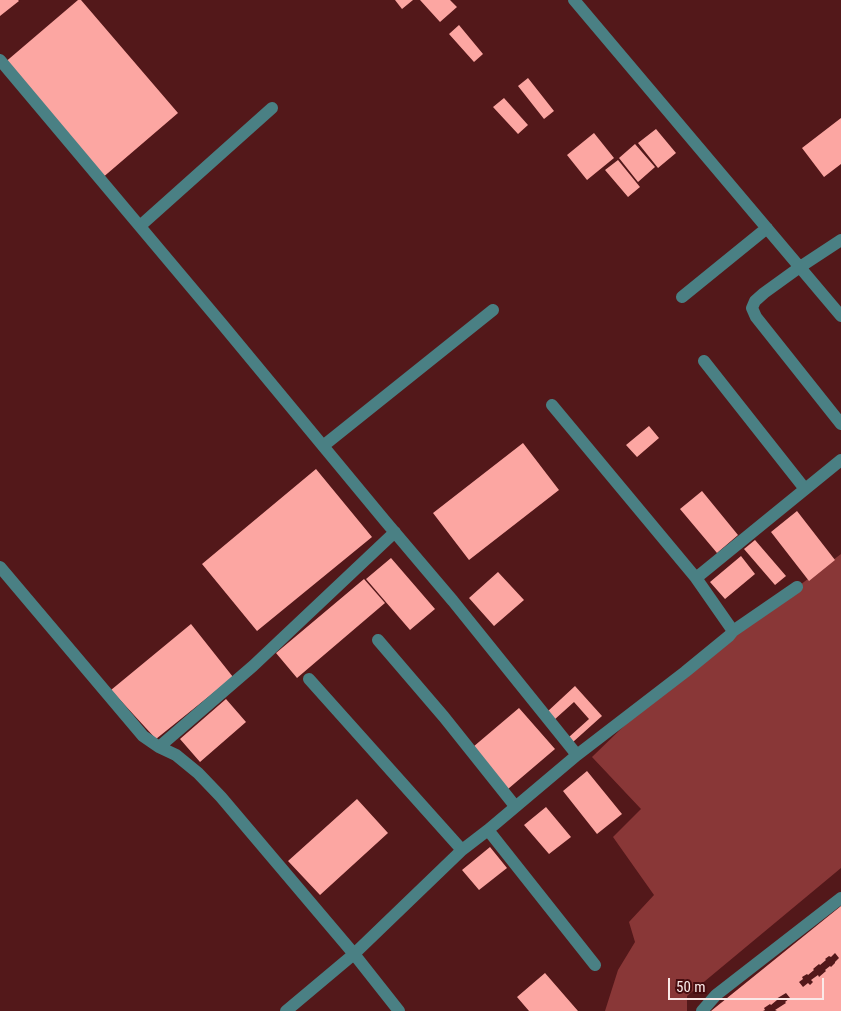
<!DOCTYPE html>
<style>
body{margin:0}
#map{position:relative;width:841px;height:1011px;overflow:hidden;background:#53181a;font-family:"Roboto Condensed",sans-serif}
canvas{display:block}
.scale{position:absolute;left:668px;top:978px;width:156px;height:22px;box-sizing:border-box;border:2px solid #fae9e8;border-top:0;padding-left:6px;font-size:15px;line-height:18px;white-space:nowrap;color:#fae9e8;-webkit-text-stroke:4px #470d10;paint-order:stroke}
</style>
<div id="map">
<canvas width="841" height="1011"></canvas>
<div class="scale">50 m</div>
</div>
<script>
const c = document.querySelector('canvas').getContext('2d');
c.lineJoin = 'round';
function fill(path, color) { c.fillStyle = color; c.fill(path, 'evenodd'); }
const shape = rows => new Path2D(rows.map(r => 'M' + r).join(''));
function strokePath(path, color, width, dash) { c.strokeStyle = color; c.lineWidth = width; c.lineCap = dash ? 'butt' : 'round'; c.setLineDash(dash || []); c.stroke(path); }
const green = shape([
 [841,554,841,868,687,996,687,1011,605,1011,618,970,635,942,629,922,654,895,613,837,641,809,592,757,691,661,735,634]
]);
const building = shape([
 [0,0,18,0,19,1,0,16],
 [78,0,81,0,178,113,101,179,3,64],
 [395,0,413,0,402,9],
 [420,0,450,0,457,7,440,22],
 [459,25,483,54,474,62,449,34],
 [528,78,554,111,544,119,518,86],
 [504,98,528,125,518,134,493,107],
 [841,118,841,164,824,177,802,148],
 [656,129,676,153,658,168,638,143],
 [594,133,614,158,587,180,567,155],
 [635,144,655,167,638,182,619,158],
 [618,160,640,187,628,197,605,170],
 [649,426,659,438,637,457,626,445],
 [523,443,559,490,469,560,433,513],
 [316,469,372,537,257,631,202,564],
 [702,491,738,535,717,553,680,509],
 [797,511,835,560,809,581,771,532],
 [755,540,786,576,775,585,744,549],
 [741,556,755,574,725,599,710,582],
 [391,558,435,609,410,630,366,579],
 [498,572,524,600,494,626,469,598],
 [364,579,385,603,297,678,276,653],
 [191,624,233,677,156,739,111,690],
 [575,686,602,716,573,742,569,737,589,719,574,702,554,720,547,712],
 [226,699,246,722,200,762,180,739],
 [519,708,555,749,508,789,473,747],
 [587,771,622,814,597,834,563,791],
 [357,799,388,833,320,895,288,861],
 [546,807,571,837,549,854,524,825],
 [490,847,507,868,479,890,462,870],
 [841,906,841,1011,777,1011,775,1010,786,1003,785,1002,790,998,786,993,776,999,777,1000,771,1005,770,1004,764,1008,765,1010,763,1011,711,1011],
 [835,953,839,958,835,962,835,963,831,967,830,966,825,970,826,971,819,977,818,975,811,980,813,982,810,985,808,983,803,987,799,982,803,979,802,977,807,974,808,975,814,970,813,969,819,964,820,965,826,960,825,959,829,956,831,957],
 [545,973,578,1011,529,1011,517,997]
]);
const minor = shape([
 [574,0,841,316],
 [0,60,222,324,386,522,453,601,577,755],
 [140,226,272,108],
 [841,240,800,267,764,293,755,301,752,308,756,317,841,424],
 [682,297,767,228],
 [704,361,805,489],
 [323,446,493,310],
 [0,567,143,736,159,747,176,755,198,773,221,797,354,954,399,1011],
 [696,578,841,460],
 [733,631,797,587],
 [378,640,444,717,515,806],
 [309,679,462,850],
 [159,747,253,666,395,532],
 [488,830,595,965],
 [286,1011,354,954,462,850,488,830,577,755,685,672,729,636,733,631,696,578,552,405],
 [702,1011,716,995,841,898]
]);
fill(green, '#893737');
fill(building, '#fca6a2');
strokePath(minor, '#4a8084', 12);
</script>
